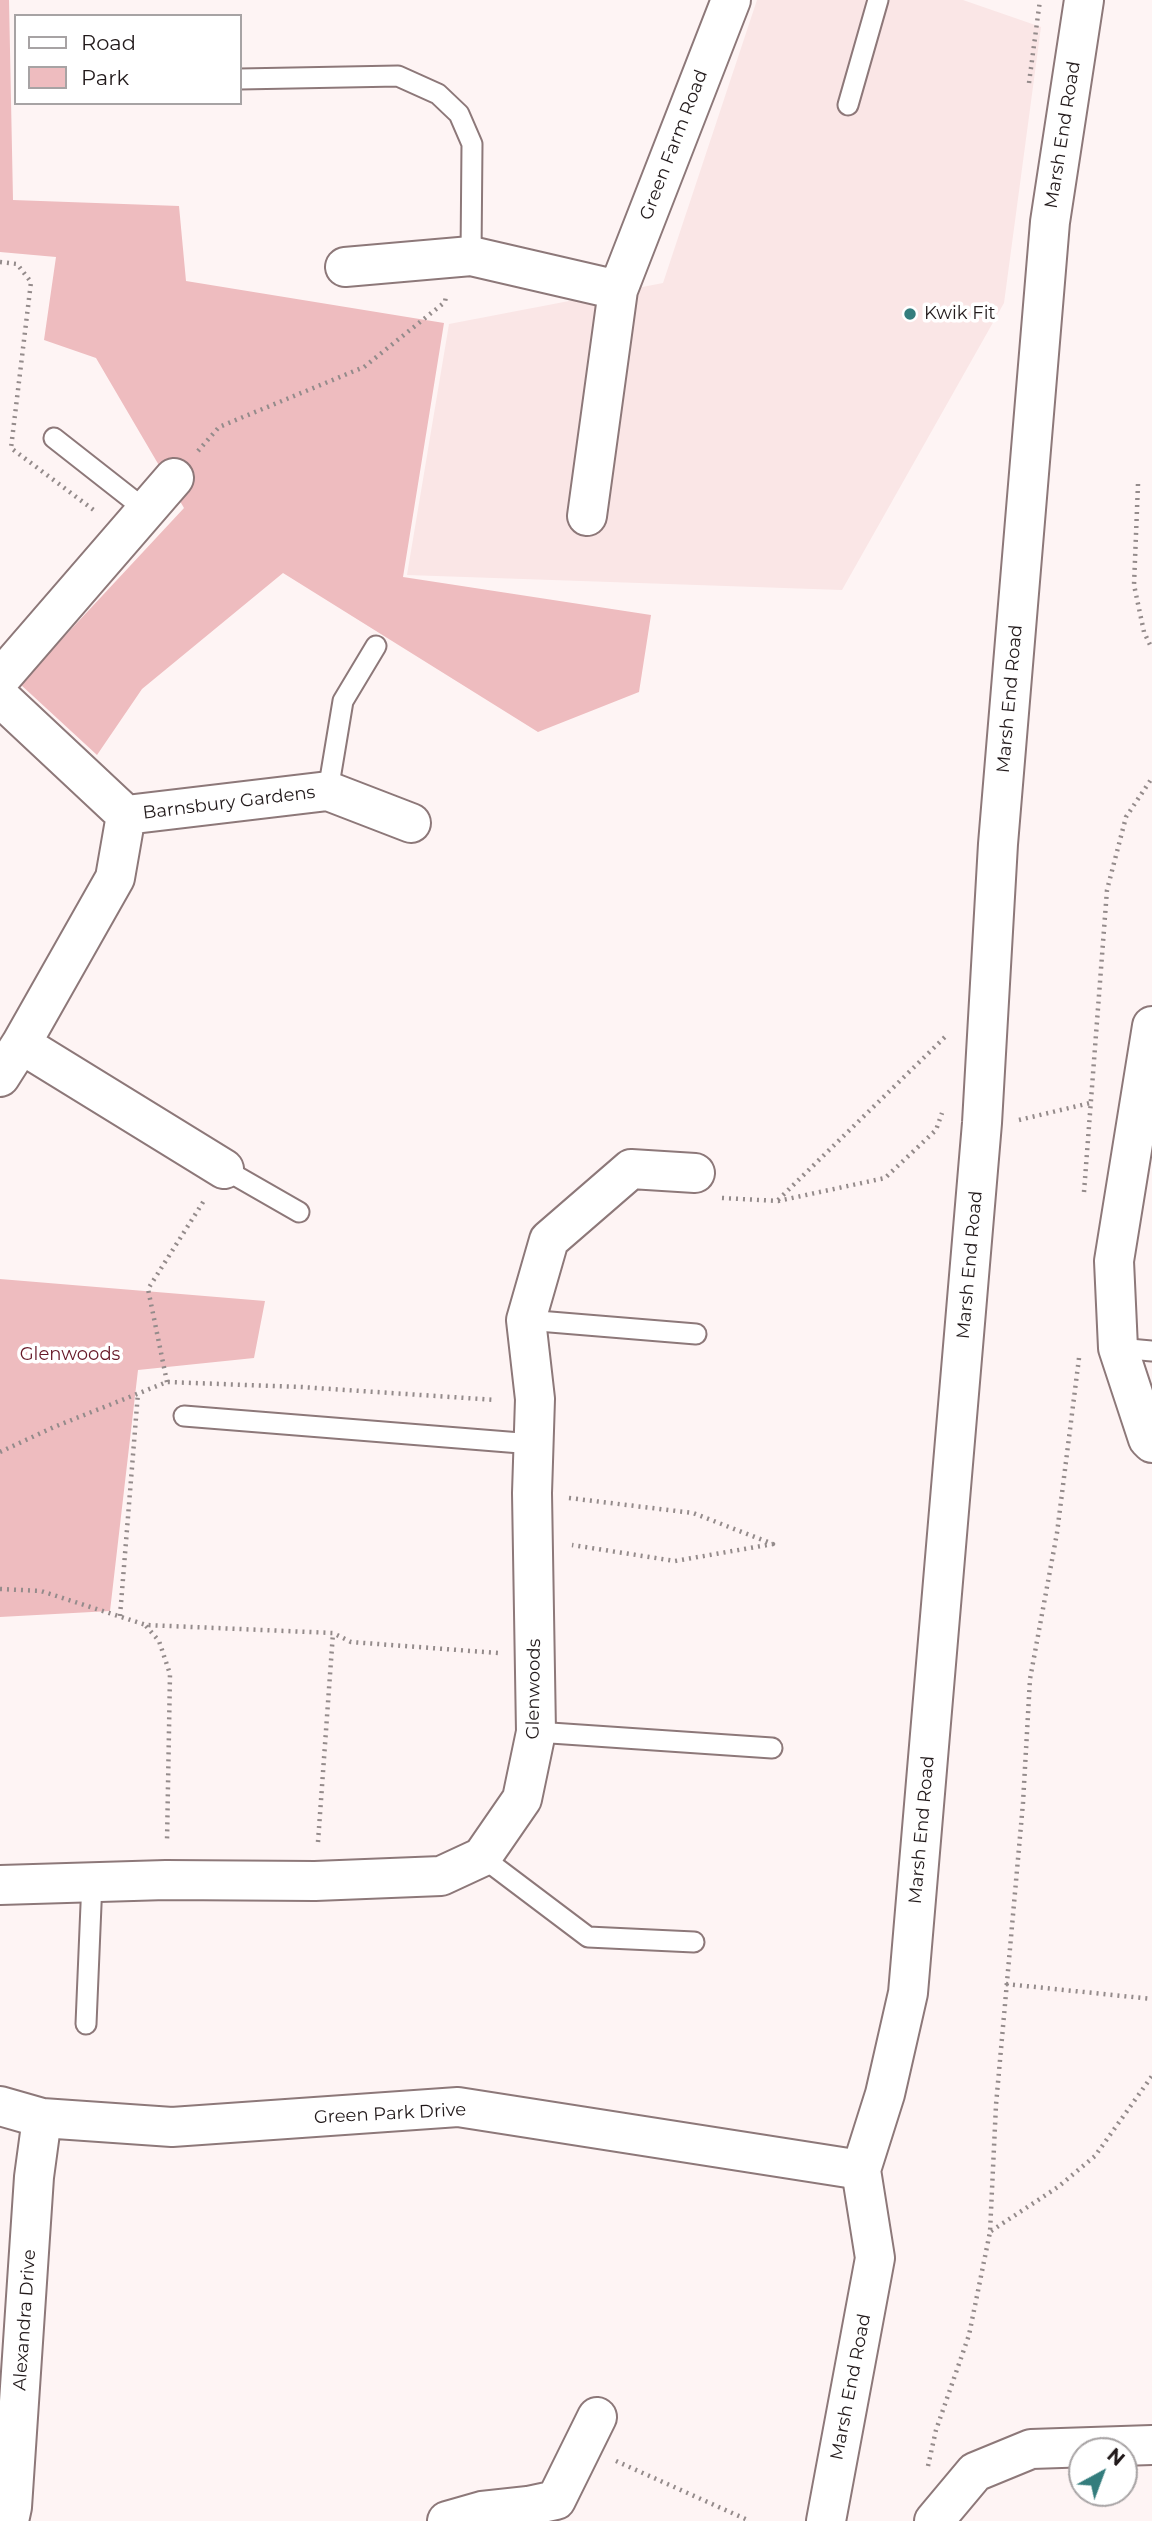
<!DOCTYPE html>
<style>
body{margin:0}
#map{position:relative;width:1152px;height:2521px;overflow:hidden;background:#fef4f4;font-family:Montserrat,sans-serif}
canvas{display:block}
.legend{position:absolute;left:14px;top:14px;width:228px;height:91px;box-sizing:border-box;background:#fff;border:2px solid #a7a3a4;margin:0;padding:9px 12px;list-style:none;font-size:21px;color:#221a1b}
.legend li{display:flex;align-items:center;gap:14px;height:35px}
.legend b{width:35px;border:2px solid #a7a3a4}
.north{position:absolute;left:1068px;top:2437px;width:70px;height:70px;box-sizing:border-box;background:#fff;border:2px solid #a7a3a4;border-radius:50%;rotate:41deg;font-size:19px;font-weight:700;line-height:28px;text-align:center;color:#221a1b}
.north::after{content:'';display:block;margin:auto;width:24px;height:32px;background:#347d7d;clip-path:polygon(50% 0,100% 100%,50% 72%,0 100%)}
</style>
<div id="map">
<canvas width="1152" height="2521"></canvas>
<ul class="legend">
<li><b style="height:9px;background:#fff"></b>Road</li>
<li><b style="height:19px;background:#eebcbf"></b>Park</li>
</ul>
<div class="north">N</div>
</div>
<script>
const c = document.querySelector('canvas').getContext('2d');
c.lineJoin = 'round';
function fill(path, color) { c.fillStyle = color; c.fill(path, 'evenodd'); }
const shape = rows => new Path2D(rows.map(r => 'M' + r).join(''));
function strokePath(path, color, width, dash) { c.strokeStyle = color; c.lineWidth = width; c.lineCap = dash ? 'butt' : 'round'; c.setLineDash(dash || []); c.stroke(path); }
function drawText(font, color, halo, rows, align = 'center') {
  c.font = font + ' Montserrat,sans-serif'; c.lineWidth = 7; c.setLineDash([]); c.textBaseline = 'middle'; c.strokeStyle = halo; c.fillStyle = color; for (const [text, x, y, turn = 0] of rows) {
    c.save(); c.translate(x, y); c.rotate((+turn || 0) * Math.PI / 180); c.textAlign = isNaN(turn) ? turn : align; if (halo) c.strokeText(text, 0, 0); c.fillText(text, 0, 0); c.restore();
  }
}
const built = shape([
 [757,0,963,0,1041,27,1004,303,842,590,407,575,449,324,663,283]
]);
const green = shape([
 [0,0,9,0,13,200,179,206,186,281,444,323,403,577,651,615,639,692,538,732,283,573,142,689,97,755,20,684,184,508,96,358,44,340,56,257,0,252],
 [0,1279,265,1301,254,1358,138,1370,110,1611,0,1617]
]);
const path = shape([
 [1029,83,1040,0],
 [0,262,17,264,31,282,11,448,95,511],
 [198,451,219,427,364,367,445,302,446,296],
 [1138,484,1134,585,1144,632,1152,649],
 [1019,1120,1090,1103],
 [1084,1192,1107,890,1126,817,1152,778],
 [722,1198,778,1201,885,1178,936,1130,942,1113],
 [778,1200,947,1035],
 [167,1382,148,1289,205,1199],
 [0,1452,54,1427,167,1382,301,1387,496,1400],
 [569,1498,693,1513,773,1544,675,1561,572,1545],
 [0,1589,41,1591,146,1625,333,1633,351,1642,498,1653],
 [120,1616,138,1393],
 [146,1626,159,1641,170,1674,167,1842],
 [318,1842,333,1633],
 [1006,1984,1152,1999],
 [991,2231,1058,2187,1095,2156,1152,2076],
 [616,2461,750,2521],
 [928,2466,936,2430,969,2335,990,2232,996,2105,1023,1803,1030,1679,1057,1533,1079,1358]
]);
const service = shape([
 [240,79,398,76,438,94,459,114,472,144,471,256],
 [848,105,878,0],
 [54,438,147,511],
 [328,791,343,701,376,646],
 [224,1169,299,1212],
 [526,1320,696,1334],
 [1118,1348,1152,1351],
 [184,1416,533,1444],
 [536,1732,772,1748],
 [482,1857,588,1937,694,1942],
 [86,2024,92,1881]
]);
const minor = shape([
 [345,267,471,256,618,290],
 [587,516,618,290,731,0],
 [0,679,174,478],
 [0,697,126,815,115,878,21,1044,224,1169],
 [126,815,328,791,411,823],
 [1152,1026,1114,1261,1118,1348,1148,1439,1152,1443],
 [0,1077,21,1044],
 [0,1885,166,1880,315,1881,441,1876,482,1857,522,1799,536,1732,532,1493,535,1399,526,1320,549,1240,631,1169,695,1173],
 [0,2106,42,2118,172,2127,458,2107,861,2170],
 [9,2521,12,2507,34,2177,42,2118],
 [447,2521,482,2511,528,2506,556,2500,597,2417],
 [934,2521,975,2472,1031,2449,1152,2445]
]);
const tertiary = shape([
 [826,2521,875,2258,861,2170,885,2094,908,1993,982,1123,998,844,1050,222,1084,0]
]);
const markers = [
 [910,314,7,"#347d7d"]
];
const streetNames = [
 ["Marsh End Road",1063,135,-81],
 ["Green Farm Road",674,145,-69],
 ["Marsh End Road",1010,699,-85],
 ["Barnsbury Gardens",229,803,-7],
 ["Marsh End Road",970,1265,-85],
 ["Glenwoods",534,1689,-89],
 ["Marsh End Road",922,1830,-85],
 ["Green Park Drive",390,2114,-3],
 ["Alexandra Drive",25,2320,-86],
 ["Marsh End Road",851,2387,-79]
];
const poiNames = [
 ["Kwik Fit",924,314]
];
const parkNames = [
 ["Glenwoods",70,1355]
];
fill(built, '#fae6e6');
fill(green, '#eebcbf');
strokePath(service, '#8d7879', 23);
strokePath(minor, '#8d7879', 42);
strokePath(tertiary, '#8d7879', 42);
strokePath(path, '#948b8b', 4.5, [2, 5]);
strokePath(service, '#fff', 19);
strokePath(minor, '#fff', 38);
strokePath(tertiary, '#fff', 38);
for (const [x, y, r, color] of markers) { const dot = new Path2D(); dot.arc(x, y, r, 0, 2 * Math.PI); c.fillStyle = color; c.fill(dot); strokePath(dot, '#fff', 2.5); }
drawText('18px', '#221a1b', '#fff', streetNames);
drawText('18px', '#221a1b', '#fff', poiNames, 'left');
drawText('18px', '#661827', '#fff', parkNames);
</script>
